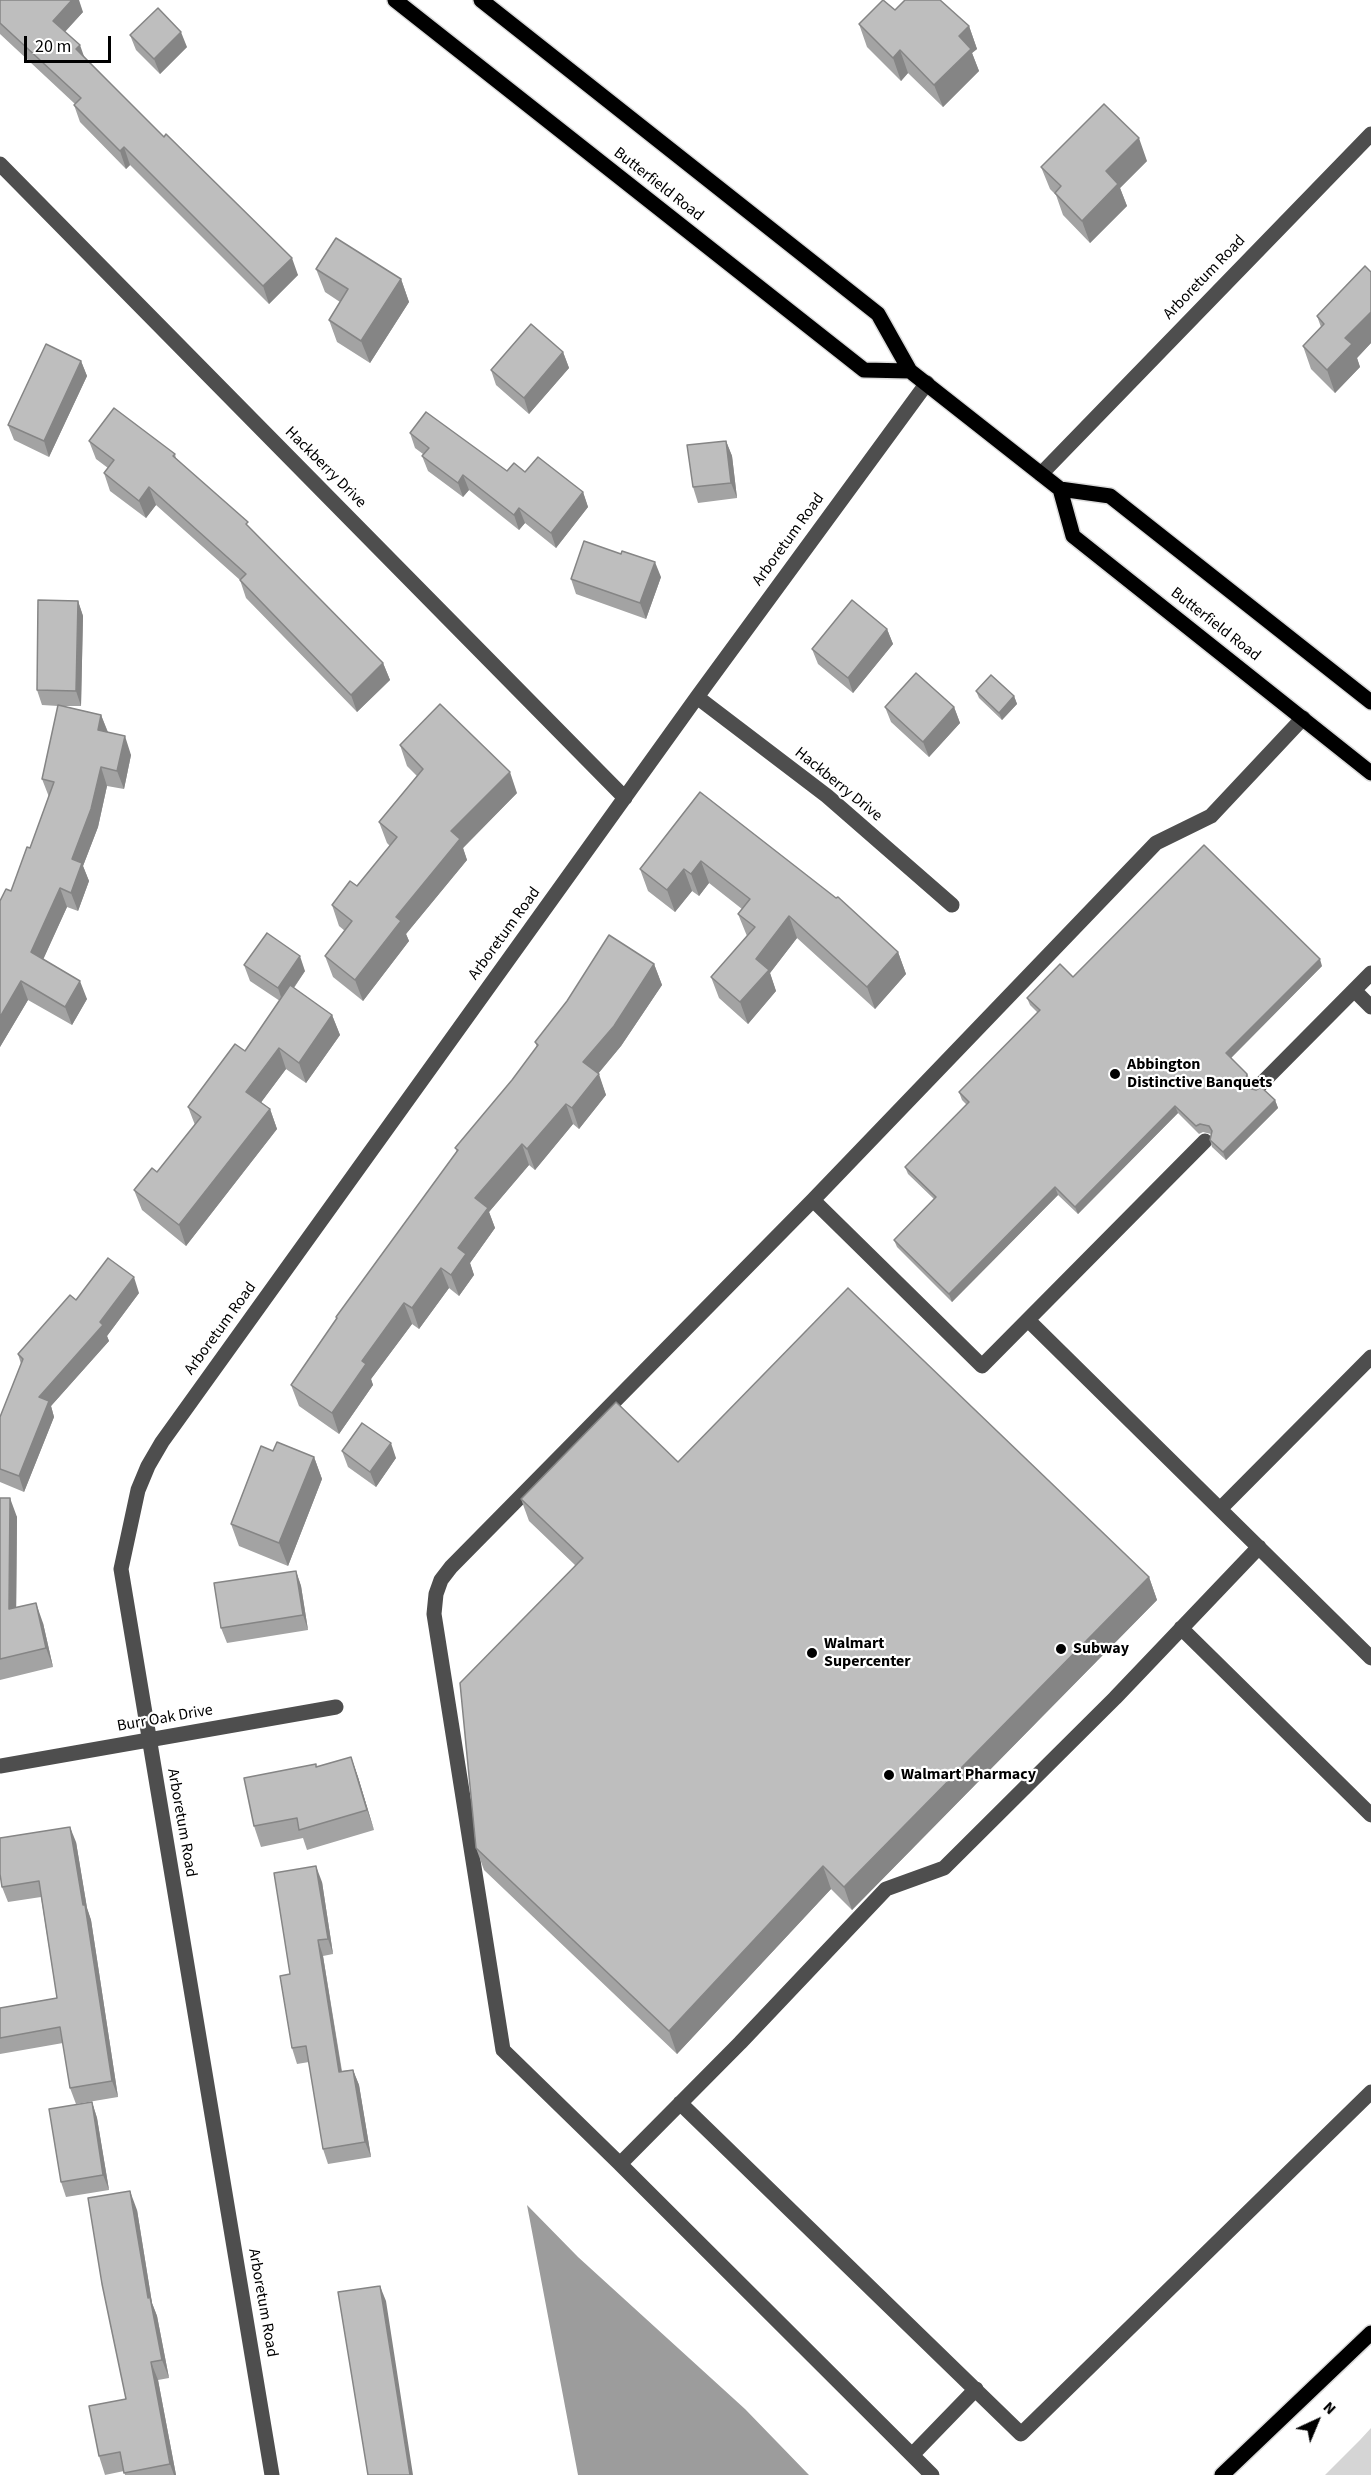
<!DOCTYPE html>
<style>
body{margin:0}
#map{position:relative;width:1371px;height:2475px;overflow:hidden;background:#fff;font-family:"Source Sans 3",sans-serif}
canvas{display:block}
.north{position:absolute;left:1287px;top:2391px;width:60px;height:60px;-webkit-text-stroke:4px #fff;paint-order:stroke;rotate:44deg;font-size:16px;font-weight:700;line-height:24px;text-align:center;color:#000}
.north::after{content:'';display:block;margin:auto;width:21px;height:27px;background:#000;clip-path:polygon(50% 0,100% 100%,50% 72%,0 100%)}
.scale{position:absolute;left:24px;top:36px;width:87px;height:27px;box-sizing:border-box;border:3px solid #000;border-top:0;padding-left:8px;font-size:18px;line-height:21px;white-space:nowrap;color:#000;-webkit-text-stroke:4px #fff;paint-order:stroke}
</style>
<div id="map">
<canvas width="1371" height="2475"></canvas>
<div class="north">N</div>
<div class="scale">20 m</div>
</div>
<script>
const c = document.querySelector('canvas').getContext('2d');
c.lineJoin = 'round';
function fill(path, color) { c.fillStyle = color; c.fill(path, 'evenodd'); }
const shape = rows => new Path2D(rows.map(r => 'M' + r).join(''));
function strokePath(path, color, width, dash) { c.strokeStyle = color; c.lineWidth = width; c.lineCap = dash ? 'butt' : 'round'; c.setLineDash(dash || []); c.stroke(path); }
function drawText(font, color, halo, rows, align = 'center') {
  c.font = font + ' "Source Sans 3",sans-serif'; c.lineWidth = 4.5; c.setLineDash([]); c.textBaseline = 'middle'; c.strokeStyle = halo; c.fillStyle = color; for (const [text, x, y, turn = 0] of rows) {
    c.save(); c.translate(x, y); c.rotate((+turn || 0) * Math.PI / 180); c.textAlign = isNaN(turn) ? turn : align; if (halo) c.strokeText(text, 0, 0); c.fillText(text, 0, 0); c.restore();
  }
}
const green = shape([
 [1371,2428,1371,2475,1325,2475,1360,2440]
]);
const water = shape([
 [527,2205,578,2257,745,2409,809,2475,578,2475]
]);
const minor = shape([
 [0,164,625,798],
 [1041,474,1371,134],
 [697,697,827,796,952,905],
 [1354,990,1371,1007],
 [1257,1088,1371,973],
 [813,1200,982,1366,1205,1141],
 [1028,1320,1371,1658],
 [1220,1509,1371,1357],
 [1181,1628,1371,1815],
 [0,1766,336,1707],
 [680,2103,1021,2434,1371,2092],
 [620,2164,503,2050,434,1614,436,1594,441,1580,451,1567,813,1200,1156,843,1211,816,1303,718],
 [912,2455,976,2389],
 [272,2475,121,1569,138,1490,148,1466,162,1442,697,697,927,383],
 [932,2475,620,2164,740,2043,886,1889,944,1868,1115,1698,1259,1547]
]);
const major = shape([
 [395,0,864,370,910,371],
 [481,0,878,314,910,371,1060,489,1110,496,1371,702],
 [1060,489,1073,536,1371,773],
 [1222,2475,1371,2333]
]);
const wall = shape([
 [0,0,83,12,65,32,84,56,298,275,269,304,130,165,126,169,80,122,74,105,75,104,0,34],
 [895,10,969,26,977,49,972,53,979,71,943,107,908,73,901,81,867,47,859,24],
 [130,35,187,47,160,74,136,50],
 [1147,161,1120,188,1127,206,1090,243,1063,215,1056,195,1050,189,1041,167],
 [316,269,401,279,409,302,370,363,337,342,329,320,340,302,325,292],
 [1371,272,1371,343,1357,358,1360,367,1335,393,1311,369,1303,346,1321,327,1317,316],
 [563,352,569,368,529,414,496,385,491,370],
 [81,361,87,376,49,457,14,440,8,425],
 [410,433,507,471,525,472,583,492,588,507,556,548,525,523,519,530,469,490,463,497,428,471,422,456,423,454,415,448],
 [89,441,175,454,176,458,250,529,383,663,390,680,357,712,246,598,240,580,156,505,146,518,110,491,104,473,108,468,96,459],
 [726,441,732,456,737,498,698,503,693,487],
 [661,577,646,619,576,594,571,579],
 [78,601,83,616,81,706,63,706,101,715,108,732,131,755,124,789,107,786,98,827,83,866,89,881,78,911,67,907,43,959,87,999,72,1025,28,1000,0,1047,0,901,11,891,30,848,49,797,42,779,58,706,42,705,37,690],
 [887,629,893,644,853,693,818,664,812,649],
 [976,691,1014,696,1017,704,1002,720,979,698],
 [885,707,954,707,960,723,929,757,891,722],
 [400,745,517,793,463,848,467,860,406,934,409,941,363,1001,333,977,325,956,345,931,339,926,332,905,357,886,390,846,387,843,379,822,417,776,407,766],
 [700,792,898,952,906,974,875,1009,797,938,770,973,776,991,748,1024,719,998,711,977,747,936,738,914,742,909,709,883,699,896,692,891,675,912,648,891,640,869],
 [654,964,662,985,621,1046,598,1074,606,1095,579,1129,573,1124,535,1170,529,1165,489,1212,495,1228,470,1263,474,1275,459,1296,449,1288,419,1329,412,1324,371,1379,373,1385,339,1434,299,1406,291,1385,337,1320,336,1317,457,1152,455,1148,512,1080,537,1047,535,1042],
 [244,965,305,971,294,988,332,1015,340,1035,306,1083,286,1069,261,1102,270,1109,277,1129,186,1246,142,1210,134,1190,157,1172,195,1125,188,1107,245,1051,280,1001,250,981],
 [1322,966,1231,1058,1247,1074,1250,1081,1248,1088,1275,1100,1278,1108,1226,1160,1212,1147,1210,1140,1211,1134,1203,1132,1199,1134,1178,1113,1078,1214,1058,1195,952,1302,897,1247,894,1240,934,1199,908,1174,905,1167,967,1105,962,1100,959,1092,1038,1013,1030,1005,1027,998,1073,977],
 [139,1293,107,1336,109,1341,51,1406,54,1417,24,1492,0,1482,0,1417,21,1364,18,1354,76,1300],
 [273,1451,314,1457,322,1479,288,1566,239,1546,231,1524],
 [342,1451,396,1458,376,1487,348,1467],
 [678,1462,1149,1577,1157,1600,852,1910,831,1889,677,2054,484,1870,476,1848,575,1565,529,1521,521,1499],
 [0,1498,17,1517,16,1608,43,1623,53,1667,0,1680],
 [296,1571,301,1586,308,1630,227,1643,221,1628],
 [351,1757,358,1777,374,1830,307,1850,303,1838,261,1847,254,1826,317,1767],
 [76,1842,87,1908,91,1920,118,2097,76,2104,70,2088,63,2043,0,2054,0,2008,57,1998,41,1897,8,1902,2,1887],
 [322,1882,333,1954,323,1956,342,2071,353,2070,359,2085,371,2157,328,2164,323,2149,309,2062,297,2064,292,2048,290,1974],
 [92,2102,97,2118,109,2190,66,2197,61,2182],
 [137,2210,152,2303,157,2316,169,2378,158,2380,176,2475,125,2475,124,2471,105,2475,99,2456,126,2399]
]);
const shadedWall = shape([
 [72,0,79,0,83,12,59,38,53,21],
 [969,26,977,49,972,53,979,71,943,107,934,85,959,36],
 [181,32,187,47,160,74,154,59],
 [80,45,86,62,76,49],
 [900,50,908,73,901,81,893,58],
 [1139,138,1147,161,1120,188,1127,206,1090,243,1082,221,1106,171],
 [124,147,130,165,126,169,120,151],
 [292,258,298,275,269,304,263,286],
 [401,279,409,302,370,363,361,341],
 [1371,312,1371,343,1357,358,1360,367,1335,393,1327,370,1345,338],
 [563,352,569,368,529,414,524,398],
 [81,361,87,376,49,457,44,441],
 [726,441,732,456,737,498,731,483],
 [463,475,469,490,463,497,458,483],
 [149,487,156,505,146,518,139,501],
 [583,492,588,507,556,548,551,533],
 [519,508,525,523,519,530,514,515],
 [655,562,661,577,646,619,640,603],
 [78,601,83,616,81,706,76,691],
 [887,629,893,644,853,693,848,678],
 [383,663,390,680,357,712,351,695],
 [1014,696,1017,704,1002,720,999,713],
 [954,707,960,723,929,757,923,742],
 [101,715,108,733,98,730],
 [125,736,131,755,124,789,117,771],
 [101,767,107,786,98,827,83,866,89,881,78,911,71,893,72,859],
 [510,772,517,793,463,848,467,860,406,934,409,941,363,1001,355,980,451,831],
 [701,861,709,883,699,896,691,874],
 [684,869,692,891,675,912,667,890],
 [60,888,67,907,38,971,31,952],
 [789,916,797,938,770,973,776,991,748,1024,740,1002,756,959],
 [898,952,906,974,875,1009,867,987],
 [300,956,305,971,283,1003,278,988],
 [1320,959,1322,966,1229,1060,1226,1053],
 [654,964,662,985,621,1046,591,1082,583,1062],
 [21,981,28,1000,0,1047,0,1017],
 [80,981,87,999,72,1025,65,1007],
 [332,1015,340,1035,306,1083,299,1063],
 [279,1048,286,1069,254,1112,246,1092],
 [599,1074,606,1095,579,1129,572,1108],
 [1247,1074,1250,1081,1248,1090,1245,1082],
 [1275,1100,1278,1108,1226,1160,1223,1152],
 [566,1104,573,1124,535,1170,527,1149],
 [1175,1106,1178,1113,1078,1214,1075,1207],
 [270,1109,277,1129,186,1246,179,1225],
 [522,1144,529,1165,489,1212,495,1228,470,1263,474,1275,459,1296,451,1275,458,1248,475,1198],
 [1055,1187,1058,1195,952,1302,949,1294],
 [441,1268,449,1288,419,1329,412,1308],
 [134,1277,139,1293,107,1336,109,1341,51,1406,54,1417,24,1492,19,1476,39,1397,100,1322],
 [404,1303,412,1324,371,1379,373,1385,339,1434,332,1413,362,1361],
 [391,1443,396,1458,376,1487,370,1472],
 [314,1457,322,1479,288,1566,279,1543],
 [10,1498,17,1517,16,1629,9,1609],
 [296,1571,301,1586,308,1630,303,1615],
 [1149,1577,1157,1600,852,1910,844,1887],
 [36,1603,43,1623,53,1667,46,1648],
 [351,1757,358,1777,374,1830,367,1810],
 [70,1827,76,1842,87,1908,91,1920,118,2097,112,2081],
 [316,1866,322,1882,333,1954,328,1939],
 [823,1866,831,1889,677,2054,669,2031],
 [318,1940,323,1956,344,2087,339,2072],
 [353,2070,359,2085,371,2157,365,2142],
 [92,2102,97,2118,109,2190,103,2175],
 [130,2191,137,2210,152,2303,157,2316,169,2378,162,2360,148,2298],
 [380,2286,386,2301,413,2475,410,2475],
 [151,2362,158,2380,176,2475,174,2475,170,2464]
]);
const building = shape([
 [0,0,72,0,53,21,80,45,76,49,164,137,166,134,292,258,263,286,124,147,120,151,74,105,81,98,0,23,0,0],
 [883,0,895,10,905,0,940,0,969,26,959,36,971,49,934,85,900,50,893,58,859,24,883,0],
 [158,8,181,32,154,59,130,35,158,8],
 [1104,104,1139,138,1106,171,1118,184,1082,221,1055,193,1061,186,1041,167,1104,104],
 [336,238,401,279,361,341,329,320,348,289,316,269,336,238],
 [1365,266,1371,272,1371,312,1345,338,1352,344,1327,370,1303,346,1324,324,1317,316,1365,266],
 [531,324,563,352,524,398,491,370,531,324],
 [46,344,81,361,44,441,8,425,46,344],
 [114,408,175,454,173,456,248,522,246,524,383,663,351,695,240,580,246,574,149,487,139,501,104,473,114,460,89,441,114,408],
 [426,412,507,471,514,463,525,472,538,457,583,492,551,533,519,508,514,515,463,475,458,483,422,456,429,448,410,433,426,412],
 [726,441,731,483,693,487,687,445,726,441],
 [584,541,621,554,622,551,655,562,640,603,571,579,584,541],
 [38,600,78,601,76,691,37,690,38,600],
 [852,600,887,629,848,678,812,649,852,600],
 [916,673,954,707,923,742,885,707,916,673],
 [991,675,1014,696,999,713,976,691,991,675],
 [440,704,510,772,451,831,460,839,396,917,401,921,355,980,325,956,352,921,332,905,350,881,357,886,397,837,379,822,423,769,400,745,440,704],
 [58,705,101,715,98,730,125,736,117,771,101,767,91,809,72,859,82,863,71,893,60,888,31,952,80,981,65,1007,21,981,0,1017,0,901,6,889,11,891,27,847,30,848,54,782,42,779,58,705],
 [700,792,836,898,838,897,898,952,867,987,789,916,756,959,769,970,740,1002,711,977,755,927,738,914,750,899,701,861,691,874,684,869,667,890,640,869,700,792],
 [1204,845,1320,959,1226,1053,1247,1074,1245,1082,1248,1088,1256,1090,1261,1087,1275,1100,1223,1152,1210,1140,1212,1131,1209,1126,1200,1124,1196,1126,1175,1106,1075,1207,1055,1187,949,1294,894,1240,936,1197,905,1167,969,1102,959,1092,1040,1010,1027,998,1060,964,1073,977,1204,845],
 [267,933,300,956,278,988,244,965,267,933],
 [609,935,654,964,614,1026,583,1062,599,1074,572,1108,566,1104,527,1149,522,1144,475,1198,488,1208,458,1248,466,1254,451,1275,441,1268,412,1308,404,1303,362,1361,366,1364,332,1413,291,1385,337,1318,336,1317,458,1150,455,1148,512,1080,538,1045,535,1042,567,1001,609,935],
 [290,985,332,1015,299,1063,279,1048,246,1092,270,1109,179,1225,134,1190,152,1168,157,1172,201,1117,188,1107,235,1044,245,1051,290,985],
 [108,1258,134,1277,100,1322,103,1325,39,1397,49,1401,19,1476,0,1469,0,1417,23,1359,18,1354,70,1295,76,1300,108,1258],
 [848,1288,1149,1577,844,1887,823,1866,669,2031,476,1848,460,1683,583,1558,521,1499,616,1402,678,1462,848,1288],
 [362,1423,391,1443,370,1472,342,1451,362,1423],
 [277,1442,314,1457,279,1543,231,1524,261,1446,273,1451,277,1442],
 [0,1498,10,1498,9,1609,36,1603,46,1648,0,1659,0,1498],
 [296,1571,303,1615,221,1628,214,1583,296,1571],
 [351,1757,367,1810,299,1830,297,1818,254,1826,244,1778,316,1764,316,1767,351,1757],
 [70,1827,83,1905,85,1905,112,2081,70,2088,60,2027,0,2038,0,2008,57,1998,39,1881,2,1887,0,1874,0,1838,70,1827],
 [316,1866,328,1939,318,1940,339,2072,353,2070,365,2142,323,2149,306,2046,292,2048,280,1976,290,1974,274,1873,316,1866],
 [92,2102,103,2175,61,2182,49,2109,92,2102],
 [130,2191,148,2298,150,2297,162,2360,151,2362,170,2464,124,2473,120,2452,99,2456,89,2406,126,2399,102,2284,88,2198,130,2191],
 [380,2286,410,2475,368,2475,338,2292,380,2286]
]);
const markers = [
 [1115,1074,6,"#000"],
 [1061,1649,6,"#000"],
 [812,1653,6,"#000"],
 [889,1775,6,"#000"]
];
const streetNames = [
 ["Butterfield Road",658,185,38],
 ["Arboretum Road",1205,278,-46],
 ["Hackberry Drive",325,468,45],
 ["Arboretum Road",789,540,-54],
 ["Butterfield Road",1215,625,38],
 ["Hackberry Drive",838,785,39],
 ["Arboretum Road",505,934,-54],
 ["Arboretum Road",221,1329,-54],
 ["Burr Oak Drive",165,1719,-10],
 ["Arboretum Road",181,1823,80],
 ["Arboretum Road",262,2303,80]
];
const poiNames = [
 ["Abbington",1127,1065],
 ["Distinctive Banquets",1127,1083],
 ["Walmart",824,1644],
 ["Supercenter",824,1662],
 ["Subway",1073,1649],
 ["Walmart Pharmacy",901,1775]
];
fill(green, '#d5d5d5');
fill(water, '#9c9c9c');
strokePath(major, '#dbdbdb', 18);
strokePath(minor, '#4e4e4e', 15);
strokePath(major, '#000', 15);
fill(wall, '#a3a3a3');
fill(shadedWall, '#858585');
fill(building, '#bebebe');
strokePath(building, '#858585', 1.5);
for (const [x, y, r, color] of markers) { const dot = new Path2D(); dot.arc(x, y, r, 0, 2 * Math.PI); c.fillStyle = color; c.fill(dot); strokePath(dot, '#fff', 2); }
drawText('16px', '#000', '#fff', streetNames);
drawText('bold 16px', '#000', '#fff', poiNames, 'left');
</script>
